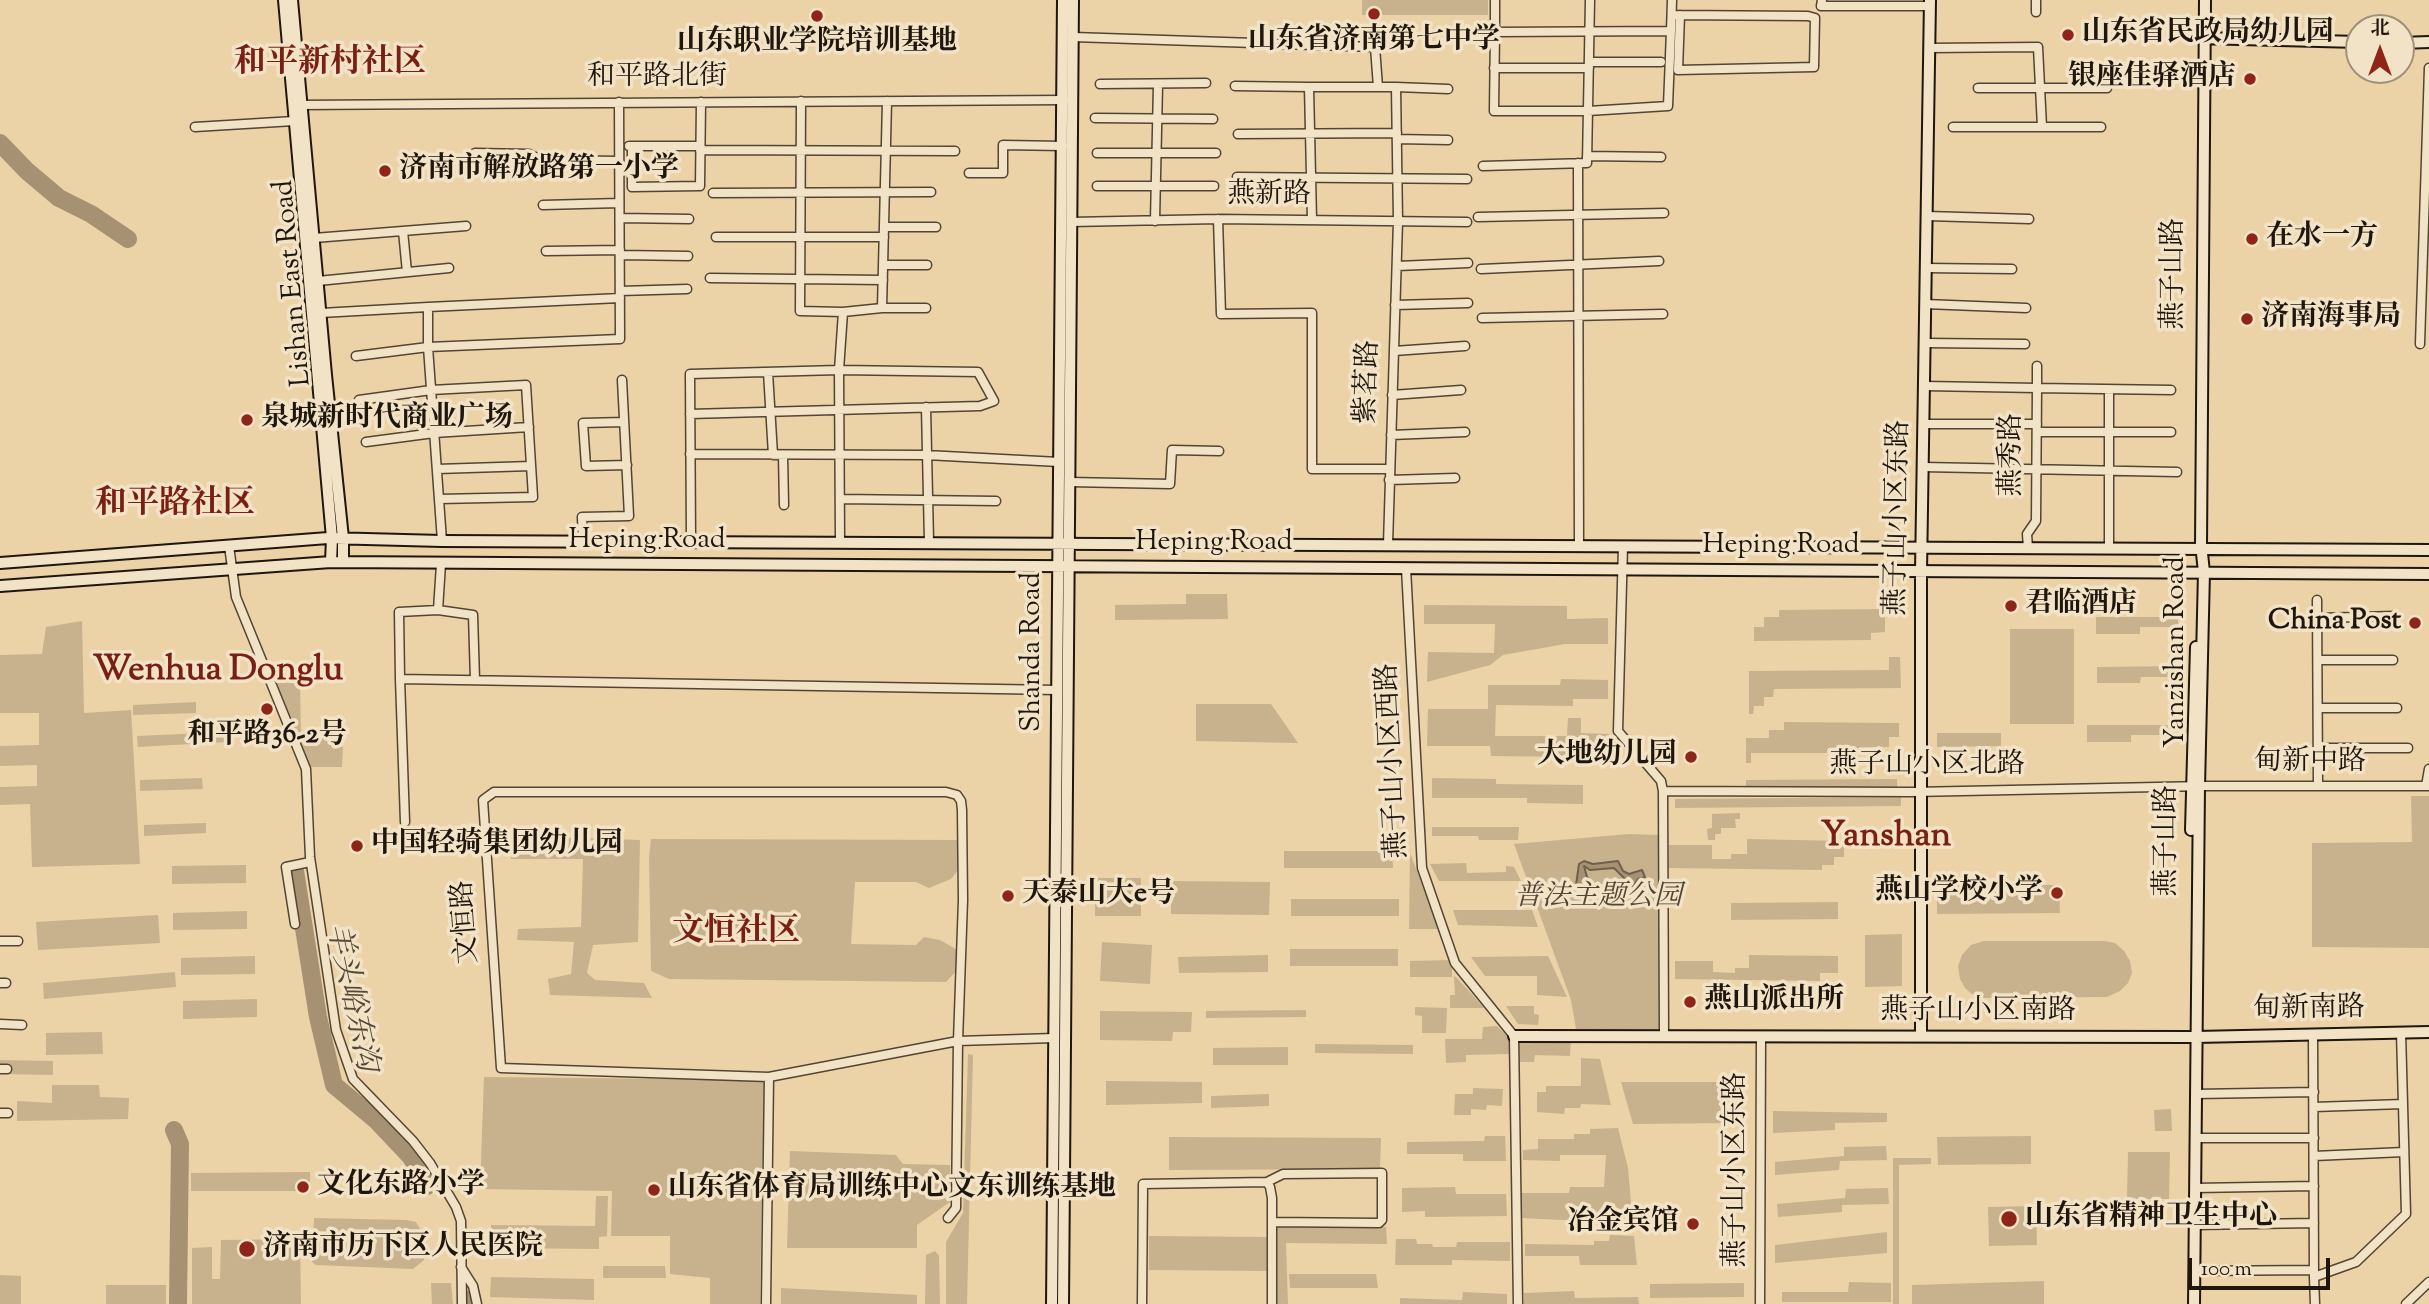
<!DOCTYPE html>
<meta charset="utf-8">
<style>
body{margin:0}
#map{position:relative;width:2429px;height:1304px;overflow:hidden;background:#ebd2a7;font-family:"Sorts Mill Goudy","Noto Serif SC",serif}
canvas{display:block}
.north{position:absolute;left:2345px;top:14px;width:70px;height:70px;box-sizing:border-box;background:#f2e2c6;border:2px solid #9e907c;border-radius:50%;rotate:0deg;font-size:19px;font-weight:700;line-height:28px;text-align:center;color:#1f160e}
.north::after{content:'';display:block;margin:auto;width:24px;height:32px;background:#8f2418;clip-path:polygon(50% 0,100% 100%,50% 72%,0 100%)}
.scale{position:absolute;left:2188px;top:1258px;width:142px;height:32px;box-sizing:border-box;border:4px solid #1f160e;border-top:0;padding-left:9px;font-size:21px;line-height:24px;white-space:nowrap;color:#1f160e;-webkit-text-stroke:5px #f2e2c6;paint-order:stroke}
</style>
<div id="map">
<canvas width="2429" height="1304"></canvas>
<div class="north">北</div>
<div class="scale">100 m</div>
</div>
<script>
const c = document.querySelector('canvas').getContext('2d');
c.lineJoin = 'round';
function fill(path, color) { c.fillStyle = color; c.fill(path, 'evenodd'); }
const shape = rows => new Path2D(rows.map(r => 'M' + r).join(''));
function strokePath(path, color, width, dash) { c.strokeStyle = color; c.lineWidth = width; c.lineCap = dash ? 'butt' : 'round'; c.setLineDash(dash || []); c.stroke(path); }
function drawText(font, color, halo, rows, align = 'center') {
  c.font = font + ' "Sorts Mill Goudy","Noto Serif SC",serif'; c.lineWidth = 7; c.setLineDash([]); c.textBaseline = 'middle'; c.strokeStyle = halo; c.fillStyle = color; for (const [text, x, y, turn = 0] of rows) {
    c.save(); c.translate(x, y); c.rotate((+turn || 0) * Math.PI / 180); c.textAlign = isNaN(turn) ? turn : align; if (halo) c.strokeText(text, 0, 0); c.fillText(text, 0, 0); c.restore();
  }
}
const green = shape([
 [1362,0,1488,0,1488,15,1362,15],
 [1186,594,1227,594,1228,619,1115,620,1115,605,1186,604],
 [1424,605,1567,606,1567,619,1608,618,1608,644,1565,644,1503,655,1490,665,1427,682,1428,652,1494,653,1495,624,1424,624],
 [1885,609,1885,632,1871,633,1871,640,1754,641,1754,627,1764,627,1764,617,1779,617,1779,610],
 [2096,617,2178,617,2178,627,2140,627,2140,634,2096,634],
 [82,621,84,713,131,710,140,864,32,867,30,804,0,805,0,787,37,786,37,765,0,766,0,746,39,745,39,713,0,713,0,655,42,654,46,627],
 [2010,629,2074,629,2074,724,2010,724],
 [1889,657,1900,657,1901,688,1774,689,1773,697,1764,697,1764,706,1754,706,1753,714,1749,714,1749,671,1889,670],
 [2178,666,2178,677,2141,677,2140,683,2097,683,2097,667],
 [1561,679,1608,680,1608,699,1573,699,1573,706,1496,705,1495,736,1567,736,1568,718,1581,718,1581,733,1609,734,1609,747,1574,747,1573,757,1491,756,1490,746,1427,746,1428,709,1488,709,1488,685,1560,685],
 [276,681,300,682,301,738,332,737,331,746,343,747,342,767,308,767],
 [196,702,196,713,133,715,133,705],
 [1196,704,1271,704,1298,743,1196,741],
 [1784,722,1899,723,1899,737,1889,737,1889,747,1873,747,1872,753,1751,753,1751,763,1746,763,1746,738,1769,738,1769,730,1784,730],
 [2087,725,2169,725,2169,735,2131,735,2131,742,2087,742],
 [226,732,227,742,138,747,137,736],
 [1937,733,2001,733,2001,746,1937,747],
 [202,778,203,789,140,791,140,780],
 [1432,778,1496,779,1496,784,1583,785,1583,804,1527,803,1527,798,1432,798],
 [1897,779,1897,788,1746,789,1746,780],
 [2411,796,2429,796,2429,948,2312,947,2312,843,2412,842],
 [1901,797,1901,806,1675,808,1675,799],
 [1740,813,1740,819,1735,819,1736,828,1721,828,1721,834,1715,834,1715,840,1708,840,1707,829,1712,828,1712,814],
 [206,823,206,833,144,836,144,825],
 [1432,827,1519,827,1518,840,1479,840,1478,836,1432,836],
 [1629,834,1659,835,1659,1029,1639,1031,1576,1029,1571,1000,1514,844],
 [510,836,640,840,638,942,593,945,587,973,595,980,644,983,652,998,550,995,548,979,571,974,574,942,517,940,518,929,581,927,583,859,511,859],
 [651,839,957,840,958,870,951,879,929,888,916,882,855,882,851,944,916,945,924,937,940,940,959,951,959,968,946,982,669,979,651,971,649,857],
 [1747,839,1844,841,1844,857,1834,857,1834,865,1822,865,1822,870,1668,868,1669,845,1712,845,1712,859,1731,859,1731,854,1747,854],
 [1284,851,1392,851,1393,868,1284,868],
 [1410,853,1439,929,1409,929],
 [1466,863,1467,873,1506,872,1506,866,1514,867,1521,881,1439,881,1430,864],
 [246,865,246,883,172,884,172,866],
 [1095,878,1141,878,1141,916,1095,916],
 [1171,881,1270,882,1269,915,1171,914],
 [1937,884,2059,885,2060,913,1937,914],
 [1291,899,1399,899,1399,916,1291,916],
 [1838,902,1838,919,1731,920,1731,903],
 [1453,910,1532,910,1538,927,1458,925],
 [247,911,247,929,173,930,173,913],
 [158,915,160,943,38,950,36,922],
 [1902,934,1902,986,1865,987,1865,935],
 [1984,941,2104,941,2115,943,2124,951,2130,961,2132,973,2128,983,2120,991,2107,997,1985,998,1972,994,1965,988,1960,979,1958,966,1962,955,1971,945],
 [1102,942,1152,945,1150,984,1100,981],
 [1290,949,1398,949,1398,966,1290,966],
 [1268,955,1268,972,1179,973,1178,957],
 [1749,955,1838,956,1838,973,1820,973,1820,981,1675,979,1675,961,1713,961,1713,972,1735,973,1735,968,1749,968],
 [255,956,255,974,181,975,181,958],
 [1548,956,1567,997,1537,995,1537,976,1485,976,1471,957],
 [1452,960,1452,977,1410,977,1410,961],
 [175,972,176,987,44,999,43,983],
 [1454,976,1457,978,1484,1008,1450,1008,1450,995,1455,995],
 [257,999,257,1017,183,1019,183,1001],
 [1506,1006,1534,1006,1534,1014,1539,1015,1538,1025,1518,1024],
 [1415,1007,1447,1008,1446,1033,1422,1033,1422,1016,1415,1015],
 [1306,1010,1306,1017,1206,1018,1206,1011],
 [1100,1011,1192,1012,1191,1032,1173,1032,1172,1041,1100,1040],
 [1497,1026,1510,1039,1509,1054,1466,1055,1466,1062,1446,1063,1445,1039,1482,1039,1483,1027],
 [102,1032,103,1054,46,1055,46,1033],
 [1518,1038,1571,1039,1570,1056,1535,1055,1534,1062,1518,1062],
 [1315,1044,1413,1045,1413,1054,1315,1053],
 [1288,1047,1288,1065,1213,1065,1213,1048],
 [968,1054,973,1055,967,1304,946,1304,946,1242,963,1213],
 [1581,1058,1600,1059,1611,1105,1581,1104,1580,1108,1565,1108,1564,1114,1537,1112,1537,1092,1546,1092,1546,1086,1581,1086],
 [0,1060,53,1061,53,1075,0,1074],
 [484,1077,764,1080,760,1304,710,1304,710,1278,670,1274,670,1236,611,1236,612,1191,480,1189],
 [1106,1081,1202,1082,1202,1103,1106,1105],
 [1621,1082,1734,1082,1736,1123,1633,1124],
 [52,1085,99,1085,100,1097,129,1098,128,1119,17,1121,17,1101,52,1103],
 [1473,1088,1503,1089,1502,1106,1487,1105,1486,1110,1471,1109,1471,1115,1454,1115,1455,1094,1473,1094],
 [1269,1094,1269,1106,1211,1108,1211,1096],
 [2171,1109,2172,1131,2155,1131,2154,1110],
 [1773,1111,1887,1113,1887,1122,1835,1123,1835,1130,1773,1133],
 [1618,1128,1628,1168,1632,1213,1600,1211,1599,1217,1583,1217,1582,1221,1522,1218,1521,1193,1569,1193,1570,1187,1604,1187,1606,1155,1560,1155,1560,1161,1523,1160,1523,1150,1538,1149,1538,1139,1574,1139,1574,1134,1590,1134,1590,1129],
 [1485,1136,1505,1136,1506,1161,1463,1161,1463,1154,1407,1154,1407,1142,1484,1141],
 [2031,1136,2031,1164,1938,1165,1937,1137],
 [1169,1137,1381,1138,1380,1169,1169,1170],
 [1886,1146,1887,1160,1840,1161,1839,1170,1775,1175,1775,1162,1844,1156,1844,1147],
 [790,1151,896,1155,903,1164,950,1165,950,1202,917,1225,917,1248,787,1248],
 [2128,1152,2170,1152,2169,1199,2127,1199],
 [1893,1158,1931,1158,1931,1164,1899,1165,1899,1304,1893,1304],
 [310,1172,310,1191,191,1191,191,1173],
 [1455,1187,1456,1194,1506,1194,1507,1216,1425,1217,1425,1211,1402,1212,1402,1188],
 [1888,1188,1889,1204,1842,1205,1842,1212,1778,1217,1777,1204,1845,1198,1846,1189],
 [596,1196,608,1196,607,1236,599,1237,599,1249,491,1248,491,1225,595,1226],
 [2036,1206,2037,1245,1989,1246,1988,1207],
 [314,1218,407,1220,416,1222,427,1240,424,1260,413,1269,316,1265,312,1262],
 [1274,1227,1386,1227,1387,1244,1286,1243,1288,1304,1275,1304],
 [1887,1232,1887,1253,1775,1263,1775,1245],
 [1610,1235,1634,1236,1637,1265,1580,1265,1579,1256,1525,1256,1525,1244,1594,1245,1594,1241,1609,1241],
 [1149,1236,1268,1237,1267,1271,1149,1270],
 [300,1239,301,1304,192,1304,192,1248,212,1247,212,1279,220,1279,221,1240],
 [1396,1239,1416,1239,1417,1244,1432,1244,1433,1247,1456,1247,1457,1242,1510,1242,1510,1261,1452,1260,1452,1265,1395,1265],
 [935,1251,939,1256,940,1304,925,1304,926,1255],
 [603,1266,665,1266,666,1278,603,1278],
 [1289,1274,1376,1274,1378,1288,1290,1288],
 [0,1275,21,1276,21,1304,0,1304],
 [491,1277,594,1279,594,1300,490,1297],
 [2044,1281,2044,1304,1912,1304,1912,1285],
 [1849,1282,1891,1283,1891,1302,1782,1302,1782,1292,1848,1292],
 [431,1283,451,1283,453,1304,432,1304],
 [1744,1283,1744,1297,1650,1298,1650,1284],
 [106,1285,166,1285,166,1304,106,1304],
 [781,1288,917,1295,917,1304,781,1304],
 [1574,1291,1575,1298,1638,1297,1639,1304,1524,1304,1524,1293],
 [1463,1292,1507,1294,1507,1304,1400,1304,1400,1298,1462,1300]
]);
const water = shape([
 [1584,861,1593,864,1618,861,1623,871,1629,874,1642,870,1645,877,1638,879,1633,887,1628,887,1625,884,1625,879,1614,868,1590,870,1584,866,1587,877,1593,883,1594,891,1586,895,1576,885,1579,864,1584,861]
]);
const river = shape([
 [0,143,27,171,59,198,91,214,128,239],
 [295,871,318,1017,334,1085,376,1120,411,1157,427,1186],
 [174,1130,180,1144,178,1304],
 [468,1300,469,1304]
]);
const street = shape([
 [1822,0,1821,6,1930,6],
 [2036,12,2036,0],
 [1672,15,1808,16,1815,18,1814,67,1678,70,1680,15],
 [1671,31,1672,0],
 [1495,32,1671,31,1668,106,1588,111,1494,111,1495,32,1495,0],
 [1073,37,1375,47,1378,87,1396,87,1398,221,1388,544],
 [1929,48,2038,47,2042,127],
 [1589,62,1661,62],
 [1494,68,1589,68],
 [1100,84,1206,83],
 [1235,86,1309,87,1312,220],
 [1309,87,1378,87],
 [1396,87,1448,89],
 [1978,88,2107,88],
 [801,101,800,311,843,312,839,370,840,542],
 [297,105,1064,100],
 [1095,118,1213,119],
 [195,127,294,121],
 [1953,127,2101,127],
 [1238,134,1397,133],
 [1397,139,1448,140],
 [629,146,700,146],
 [632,146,632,187,700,186,701,102],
 [700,150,955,151],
 [475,153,529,154,541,160,619,161],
 [1097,153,1216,153],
 [1587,160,1587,156,1661,157],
 [1578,163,1579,545],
 [1483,166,1587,163,1590,0],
 [969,173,1003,173,1003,145,1063,146],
 [1237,177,1467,179],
 [1097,186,1214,186],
 [713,193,931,192],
 [543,205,619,203],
 [1927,216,2029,219],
 [1478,217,1664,213],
 [620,218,689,219],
 [1218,219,1221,314,1312,313,1312,469,1389,469],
 [1155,221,1158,85],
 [1071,222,1218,219,1467,222],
 [884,227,936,227],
 [403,231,407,272],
 [716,237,884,237],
 [314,238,466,226],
 [546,251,620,250],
 [620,255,688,256],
 [883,265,927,265],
 [1397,266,1468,263],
 [1926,268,2012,269],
 [1481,269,1659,261],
 [710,278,883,280],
 [318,281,449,268],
 [620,291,687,289],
 [1925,304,2026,308],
 [1395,305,1468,303],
 [428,307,620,298],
 [882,308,926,308],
 [843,312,882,308,887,101],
 [321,313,428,307,428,347,356,356],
 [1482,318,1663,314],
 [1925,343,2025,344],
 [2420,344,2429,68],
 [1394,351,1465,346],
 [2037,366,2037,388,2171,390],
 [768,372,773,455,783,455,784,505],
 [1925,386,2037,388,2036,521,2027,534,2028,548],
 [1392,395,1461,390],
 [359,400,431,390,526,385,533,497,439,499],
 [926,407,929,542],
 [690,414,980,406,994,401,978,372,839,370,690,374,691,541],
 [624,422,583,423,586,466,627,465],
 [1924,424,2037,424],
 [2037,432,2171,432],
 [1391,435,1465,432],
 [366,442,434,433,529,427],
 [690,454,926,455,1059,462],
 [1923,467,2177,472],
 [437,469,531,466],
 [1389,480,1455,478],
 [1069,482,1170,484,1172,450,1219,451],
 [841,499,996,501],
 [442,541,428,347,620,339,619,102],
 [583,541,582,517,629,516,622,380],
 [229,546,236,597,306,769,310,857,336,1030,353,1079,413,1141,430,1163,456,1207,461,1221,462,1304],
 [1623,546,1618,731,1661,781,1663,791,1664,1036],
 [2109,548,2109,390],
 [1406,568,1422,868,1455,963,1514,1036,1518,1304],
 [2317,600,2318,786],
 [438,610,473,615,475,680],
 [2318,618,2396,616],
 [2318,660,2393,660],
 [400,679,399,612,438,610,441,564],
 [2318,708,2397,708],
 [2318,748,2408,748],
 [2426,786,2429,769],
 [1663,791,1913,792,2206,786,2429,786],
 [405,822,400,679,1057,690],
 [295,924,286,867,310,862],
 [0,941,18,941],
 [0,983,6,983],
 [0,1024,22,1025],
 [2313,1034,2314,1277],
 [0,1069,7,1069],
 [2196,1094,2314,1092],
 [2314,1107,2403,1104],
 [0,1113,8,1113],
 [2196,1138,2314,1138],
 [2314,1156,2404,1152],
 [1267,1182,1270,1187,1272,1198,1272,1304],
 [2195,1188,2314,1186],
 [948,1218,956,1208,958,1041,963,900,962,810,961,801,957,795,946,792,494,792,483,800,501,1068,769,1077,958,1041,1054,1038],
 [2195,1225,2314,1223],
 [461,1267,473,1286,477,1304],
 [2194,1271,2314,1270],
 [766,1304,769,1077],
 [1142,1304,1143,1184,1267,1182,1283,1174,1382,1173,1382,1220,1379,1223,1272,1222],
 [1760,1304,1761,1036],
 [2315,1304,2314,1277,2356,1262,2406,1214,2401,1032],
 [2406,1304,2429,1282]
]);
const secondary = shape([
 [284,0,332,538,331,562],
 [292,0,326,375,343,538,343,562],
 [2200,38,2359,42],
 [2401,43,2429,42],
 [0,563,328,538,442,541,2429,550],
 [0,586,331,562,2429,574],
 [2191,830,2196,647],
 [1514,1036,2196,1037,2429,1032],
 [1921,1036,1921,571,1930,0],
 [1052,1304,1063,0],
 [1063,1304,1073,0],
 [2194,1304,2199,787,2204,572,2201,544,2205,0]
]);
const markers = [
 [1374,14,7,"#8f2418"],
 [817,16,7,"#8f2418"],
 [2068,35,7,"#8f2418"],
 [2250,79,7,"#8f2418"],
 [385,171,7,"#8f2418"],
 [2252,239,7,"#8f2418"],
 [2247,319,7,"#8f2418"],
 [247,420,7,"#8f2418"],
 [2011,606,7,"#8f2418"],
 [2415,623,7,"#8f2418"],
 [267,709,7,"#8f2418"],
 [1691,757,7,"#8f2418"],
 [357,846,7,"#8f2418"],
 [2057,893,7,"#8f2418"],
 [1008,896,7,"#8f2418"],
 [1690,1002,7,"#8f2418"],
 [303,1187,7,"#8f2418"],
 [654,1190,7,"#8f2418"],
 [2009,1219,9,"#8f2418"],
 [1693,1224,7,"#8f2418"],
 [247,1249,9,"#8f2418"]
];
const poiNames = [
 ["山东省民政局幼儿园",2082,35],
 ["山东省济南第七中学",1374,42,"center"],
 ["山东职业学院培训基地",817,44,"center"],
 ["银座佳驿酒店",2236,79,"right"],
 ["济南市解放路第一小学",399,171],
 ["在水一方",2266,239],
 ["济南海事局",2261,319],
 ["泉城新时代商业广场",261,420],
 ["君临酒店",2025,606],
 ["China Post",2401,623,"right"],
 ["和平路36-2号",267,737,"center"],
 ["大地幼儿园",1677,757,"right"],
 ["中国轻骑集团幼儿园",371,846],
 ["燕山学校小学",2043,893,"right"],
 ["天泰山大e号",1022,896],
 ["燕山派出所",1704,1002],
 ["文化东路小学",317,1187],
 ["山东省体育局训练中心文东训练基地",668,1190],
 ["山东省精神卫生中心",2025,1219],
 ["冶金宾馆",1679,1224,"right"],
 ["济南市历下区人民医院",263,1249]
];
const streetNames = [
 ["和平路北街",657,79],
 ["燕新路",1269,197],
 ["燕子山路",2176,274,-90],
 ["Lishan East Road",295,283,-95],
 ["紫茗路",1370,382,-88],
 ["燕秀路",2014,455,-90],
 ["燕子山小区东路",1900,518,-89],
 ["Heping Road",647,542],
 ["Heping Road",1214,544],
 ["Heping Road",1781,547],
 ["Shanda Road",1034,652,-90],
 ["Yanzishan Road",2178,652,-90],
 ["燕子山小区西路",1395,761,-93],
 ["甸新中路",2310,764],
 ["燕子山小区北路",1927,767],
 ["燕子山路",2169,841,-90],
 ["文恒路",468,922,-94],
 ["甸新南路",2309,1011,-1],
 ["燕子山小区南路",1978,1013],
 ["燕子山小区东路",1738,1170,-90]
];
const parkNames = [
 ["普法主题公园",1598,899]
];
const waterNames = [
 ["羊头峪东沟",349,998,78]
];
const quarterNames = [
 ["和平新村社区",330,66],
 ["和平路社区",175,507],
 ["文恒社区",736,935]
];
const districtNames = [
 ["Wenhua Donglu",218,673],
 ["Yanshan",1886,839]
];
fill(green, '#c8b28d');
fill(water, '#a69273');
strokePath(water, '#70604b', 2);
strokePath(river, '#a69273', 18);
strokePath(street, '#524534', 11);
strokePath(secondary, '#1f160e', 14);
strokePath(street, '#f2e2c6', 8);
strokePath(secondary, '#f2e2c6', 10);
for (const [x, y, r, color] of markers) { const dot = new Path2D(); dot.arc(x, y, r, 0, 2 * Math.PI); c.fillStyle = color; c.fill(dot); strokePath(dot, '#f2e2c6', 2.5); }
drawText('bold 28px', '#1f160e', '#f2e2c6', poiNames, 'left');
drawText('28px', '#1f160e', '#f2e2c6', streetNames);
drawText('italic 28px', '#524534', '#f2e2c6', parkNames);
drawText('italic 30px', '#554836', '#f2e2c6', waterNames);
drawText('bold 32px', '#7a1f14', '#f2e2c6', quarterNames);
drawText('bold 35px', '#7a1f14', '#f2e2c6', districtNames);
</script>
